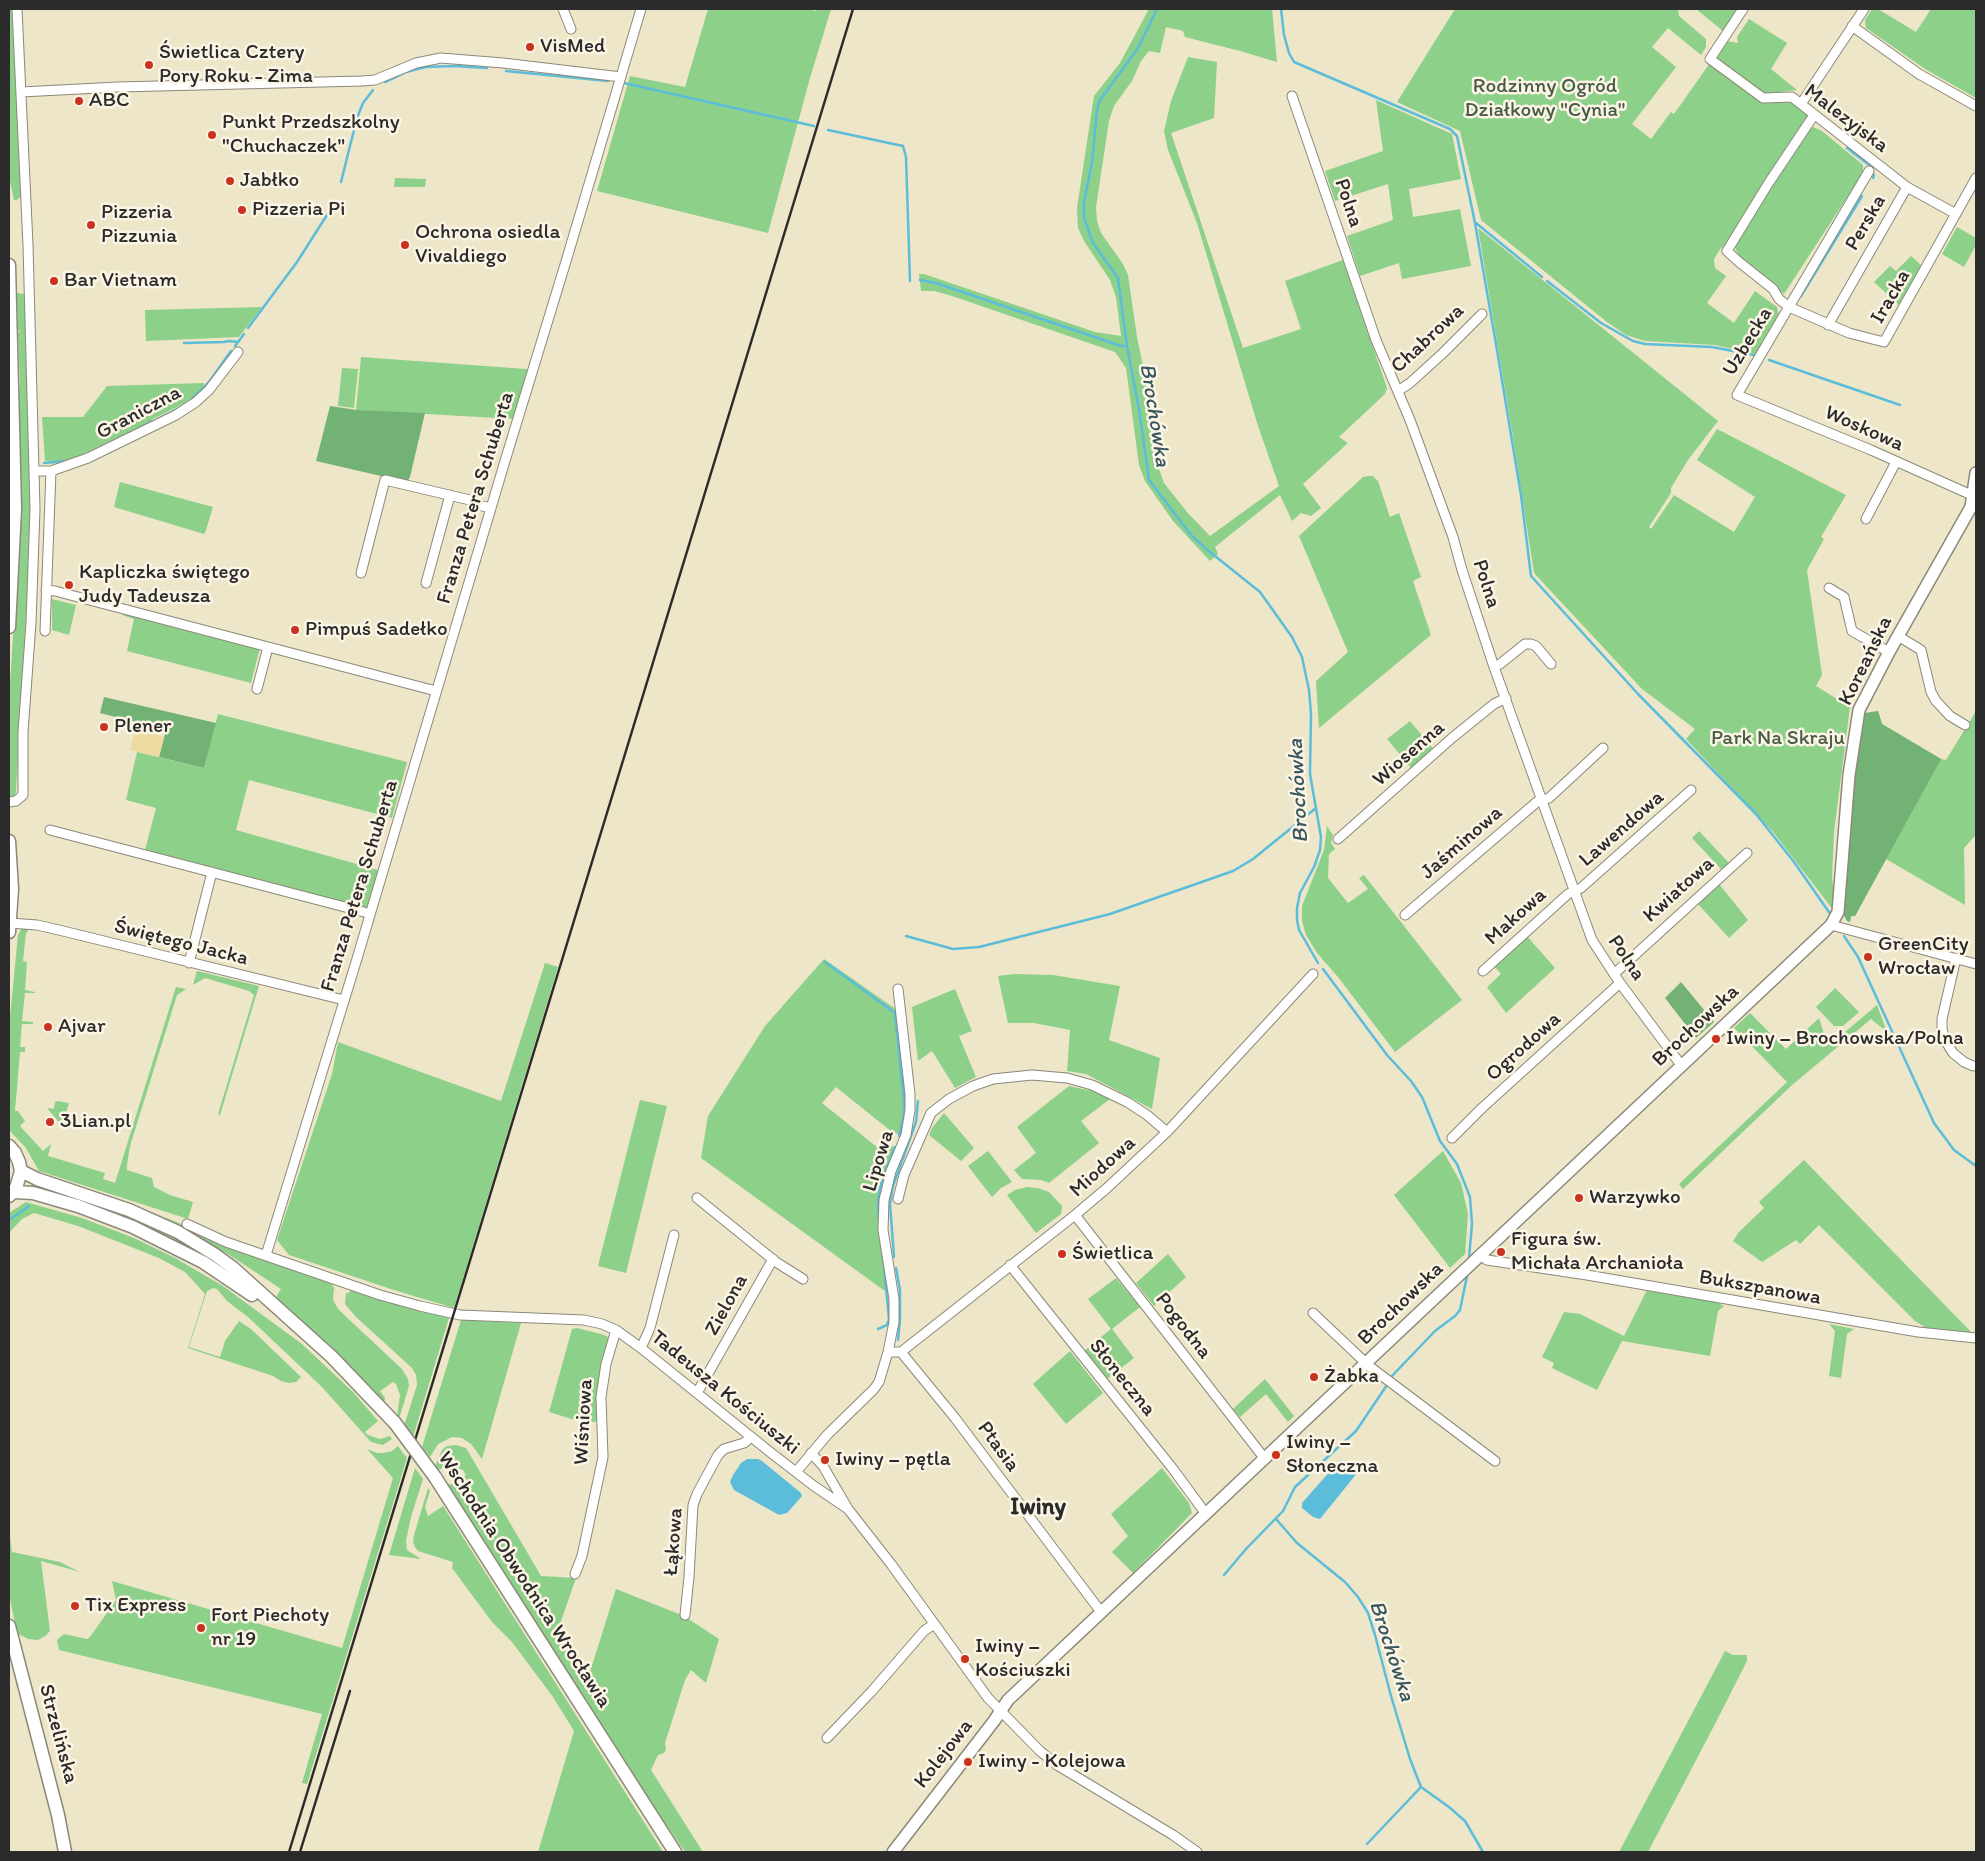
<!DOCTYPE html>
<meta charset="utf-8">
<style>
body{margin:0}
#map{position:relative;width:1985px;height:1861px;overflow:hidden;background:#ede6c8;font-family:Itim,sans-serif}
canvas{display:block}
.frame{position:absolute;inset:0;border:10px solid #2b2b2b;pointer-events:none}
</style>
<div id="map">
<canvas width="1985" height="1861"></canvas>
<div class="frame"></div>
</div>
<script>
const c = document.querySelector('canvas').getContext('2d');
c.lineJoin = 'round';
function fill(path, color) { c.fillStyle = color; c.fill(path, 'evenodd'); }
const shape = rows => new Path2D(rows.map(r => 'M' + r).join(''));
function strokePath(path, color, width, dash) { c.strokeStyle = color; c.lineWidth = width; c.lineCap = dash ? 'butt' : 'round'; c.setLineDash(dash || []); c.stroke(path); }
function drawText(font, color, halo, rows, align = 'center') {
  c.font = font + ' Itim,sans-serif'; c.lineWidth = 5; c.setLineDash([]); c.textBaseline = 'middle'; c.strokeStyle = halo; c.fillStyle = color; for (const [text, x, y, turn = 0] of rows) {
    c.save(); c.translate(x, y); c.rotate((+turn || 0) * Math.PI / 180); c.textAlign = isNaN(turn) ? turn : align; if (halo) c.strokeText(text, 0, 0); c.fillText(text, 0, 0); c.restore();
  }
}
const green = shape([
 [9,9,14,9,17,108,19,109,22,195,17,200,14,200,10,181],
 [708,9,808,9,816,11,817,9,831,9,810,78,768,233,597,191,630,76,685,87],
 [1149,9,1272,9,1277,62,1240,51,1185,37,1183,31,1166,27,1160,53,1149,51,1141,61,1132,81,1114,106,1109,121,1096,207,1097,221,1101,233,1123,264,1128,275,1137,337,1150,400,1158,466,1164,483,1187,512,1210,536,1279,486,1258,426,1197,223,1168,150,1164,131,1171,101,1188,57,1217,62,1214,118,1171,133,1243,348,1301,329,1285,281,1343,260,1387,388,1385,394,1339,437,1348,443,1303,484,1321,508,1311,516,1301,513,1292,521,1280,495,1215,547,1218,554,1210,561,1173,521,1145,481,1139,465,1126,368,1115,352,952,296,934,291,921,291,919,274,924,274,1095,332,1121,336,1116,297,1110,280,1084,241,1078,228,1077,208,1094,96,1120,63],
 [1455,9,1678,9,1679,16,1706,39,1706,47,1701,55,1668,28,1652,47,1676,67,1632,124,1651,139,1671,112,1674,114,1710,63,1759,101,1791,101,1803,109,1808,117,1728,246,1721,248,1714,259,1715,268,1726,276,1707,303,1734,323,1755,291,1777,307,1779,316,1761,343,1765,346,1760,355,1715,345,1645,341,1626,335,1607,322,1481,220,1460,131,1397,102],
 [1696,9,1737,9,1723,31],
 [1872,9,1878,9,1916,32,1931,9,1976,9,1976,98,1925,69,1866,28,1865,20],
 [1749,19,1787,43,1771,69,1797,90,1761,94,1718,61,1719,50,1726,41,1738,43,1737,37],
 [1376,100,1452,134,1461,179,1409,189,1413,217,1460,209,1471,266,1402,279,1399,263,1360,276,1347,236,1393,220,1388,184,1335,201,1325,171,1383,151],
 [1813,127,1822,131,1863,165,1863,173,1784,294,1740,260,1735,247,1799,142],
 [395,178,426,179,425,187,394,187],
 [1957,227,1976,238,1976,245,1964,267,1942,254],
 [1478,228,1718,421,1688,460,1671,488,1671,493,1649,527,1651,529,1674,495,1734,532,1755,497,1697,460,1717,429,1846,495,1821,537,1824,539,1807,570,1822,675,1816,686,1850,707,1834,832,1832,879,1836,902,1834,911,1773,832,1686,739,1695,729,1642,689,1534,573,1512,431],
 [1911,256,1921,265,1899,305,1874,282,1890,266,1896,271],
 [17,293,25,294,30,484,30,544,16,790,15,797,9,798,9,700,19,543,17,422,20,383,18,332,20,332,18,330],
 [262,307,239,337,146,341,145,310],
 [361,357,526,369,531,370,514,419,356,410],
 [342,368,358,369,354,408,338,406],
 [204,383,203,387,196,395,183,404,151,420,153,421,81,455,63,461,45,461,42,417,83,417,107,386],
 [1368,476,1373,476,1378,481,1390,517,1399,513,1421,577,1413,581,1431,635,1319,728,1316,681,1348,652,1299,536,1363,477],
 [120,482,213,507,205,533,204,534,114,507],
 [52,599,76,605,69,635,52,630],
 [125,613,260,648,251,683,127,651,134,619,122,615],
 [1878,711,1882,724,1941,759,1946,760,1976,711,1976,835,1964,848,1965,905,1886,859,1855,916,1851,916,1850,922,1847,921,1846,842,1851,841,1852,811],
 [218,714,407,762,392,818,249,780,236,830,378,870,368,908,145,850,156,808,126,800,137,752,204,768],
 [1410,721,1435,751,1412,769,1387,739],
 [1327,826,1333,835,1331,843,1335,849,1329,854,1328,878,1348,903,1368,889,1359,878,1364,875,1462,1000,1395,1052,1338,977,1317,953,1306,935,1302,921,1302,906,1324,850],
 [1699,831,1729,863,1722,870,1692,838],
 [1719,884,1748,920,1729,938,1698,904],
 [22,928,29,929,26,933,23,961,27,962,25,990,35,992,35,993,25,993,22,1021,33,1022,33,1024,22,1024,20,1047,25,1047,25,1052,20,1052,15,1111,18,1111,25,1121,20,1126,43,1151,51,1144,48,1156,105,1173,103,1179,115,1183,176,987,186,989,177,995,130,1146,127,1165,127,1170,152,1178,154,1187,170,1195,193,1202,188,1219,39,1171,26,1148,9,1130,9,1027,18,935],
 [1526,935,1555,968,1506,1013,1487,987,1501,974,1493,965],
 [824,959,897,1010,906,1095,906,1116,902,1135,892,1132,836,1087,822,1103,883,1152,888,1143,896,1149,883,1186,880,1202,889,1294,701,1158,708,1116,765,1026],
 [545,963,558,967,454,1308,397,1291,289,1255,277,1240,332,1074,338,1042,501,1101],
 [197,971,259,986,220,1115,218,1114,254,995,249,991,205,978,193,985],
 [1015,974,1053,975,1120,986,1109,1040,1160,1058,1152,1109,1086,1074,1067,1071,1070,1030,1034,1023,1008,1023,998,976],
 [1835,988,1859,1012,1843,1026,1834,1026,1816,1007],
 [955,989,972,1031,959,1036,976,1077,955,1088,932,1051,918,1061,912,1007],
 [1877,1005,1887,1032,1871,1019,1791,1086,1683,1189,1679,1184,1787,1082,1734,1028,1750,1013,1786,1049,1819,1018,1824,1034,1838,1038],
 [1069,1086,1092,1091,1110,1099,1081,1121,1099,1143,1049,1183,1041,1180,1022,1179,1014,1170,1036,1153,1017,1127],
 [640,1100,667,1106,626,1273,598,1266],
 [58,1101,69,1103,66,1113,69,1114,66,1128,63,1127,47,1108,54,1109,55,1102],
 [944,1113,974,1148,961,1161,929,1135,932,1128],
 [988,1151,1012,1182,1001,1188,992,1197,968,1166],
 [1443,1151,1461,1183,1468,1214,1465,1254,1450,1268,1394,1195],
 [1804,1160,1975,1336,1928,1329,1915,1321,1819,1225,1800,1244,1796,1240,1762,1262,1733,1241,1739,1232,1764,1208,1759,1202],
 [43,1174,113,1197,331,1283,334,1288,333,1300,339,1310,402,1369,408,1379,409,1386,399,1419,397,1416,400,1395,396,1384,393,1382,380,1391,385,1398,384,1403,359,1376,259,1286,276,1297,281,1289,228,1254,180,1228,41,1175],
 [39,1184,97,1203,188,1243,205,1255,203,1257,38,1189],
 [1027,1187,1038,1188,1049,1192,1062,1206,1061,1214,1036,1233,1007,1195,1015,1190],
 [26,1202,82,1218,134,1238,175,1258,223,1286,302,1344,354,1393,378,1421,365,1432,368,1435,380,1439,390,1436,392,1439,383,1445,371,1442,322,1387,248,1317,227,1301,217,1289,213,1288,207,1291,189,1347,220,1357,225,1341,239,1321,251,1329,301,1377,296,1382,289,1383,281,1381,273,1376,188,1348,205,1294,185,1272,159,1258,78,1226,34,1213,22,1219,9,1233,9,1213],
 [1168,1254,1186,1277,1154,1306,1136,1283],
 [1116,1278,1140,1307,1112,1329,1134,1358,1107,1379,1084,1351,1111,1329,1088,1299],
 [1648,1288,1715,1301,1724,1306,1718,1311,1710,1356,1622,1341,1597,1390,1552,1368,1554,1363,1542,1357,1564,1312,1580,1314,1624,1336],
 [351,1289,397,1304,449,1318,413,1437,404,1426,417,1385,416,1375,412,1368,356,1317,345,1304,346,1293,349,1293],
 [461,1320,521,1323,482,1459,471,1444,462,1438,452,1437,438,1444,430,1457,422,1447],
 [1829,1324,1854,1329,1847,1334,1841,1378,1829,1376,1835,1331],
 [577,1328,601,1334,611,1338,598,1419,595,1422,575,1420,549,1412,572,1329],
 [1070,1351,1103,1393,1066,1424,1033,1384],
 [1265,1379,1294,1416,1288,1422,1266,1394,1240,1417,1233,1409],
 [456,1445,466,1448,469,1453,541,1576,576,1578,559,1627,590,1672,616,1589,684,1616,719,1639,706,1683,691,1670,685,1680,665,1743,666,1749,664,1753,658,1755,651,1770,703,1852,685,1852,633,1776,446,1485,448,1483,450,1485,458,1479,459,1480,466,1475,463,1470,451,1465,438,1470,435,1466,442,1450,447,1446],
 [398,1446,407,1458,307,1784,302,1783,322,1714,59,1650,57,1640,64,1634,87,1639,90,1637,116,1600,112,1581,342,1648,393,1478,367,1449,377,1453,383,1453,392,1451],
 [415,1468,423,1479,411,1517,406,1541,407,1550,421,1559,389,1555],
 [1162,1468,1189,1503,1192,1513,1133,1573,1112,1552,1128,1536,1111,1514],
 [428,1488,430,1491,425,1507,428,1516,443,1506,663,1852,538,1852,574,1731,553,1697,512,1642,492,1622,452,1568,453,1562,418,1551,415,1547,413,1542,414,1535],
 [9,1528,12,1552,60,1562,80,1572,41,1561,50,1631,45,1636,38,1640,28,1639,17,1633,9,1594],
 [1725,1651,1733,1655,1747,1655,1747,1661,1716,1722,1648,1852,1619,1852]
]);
const forest = shape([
 [330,406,357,410,425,413,410,477,407,482,316,461],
 [104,697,216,723,204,768,159,757,166,730,100,713],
 [1878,711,1882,724,1941,759,1855,916,1851,916,1850,922,1847,921,1843,914,1846,842,1851,841,1852,811,1849,802,1864,713],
 [1681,982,1714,1022,1696,1038,1665,998]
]);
const sand = shape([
 [135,729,164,737,159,757,130,750]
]);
const water = shape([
 [747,1459,758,1459,762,1461,801,1493,802,1496,796,1503,787,1513,779,1515,734,1490,730,1482,733,1475,741,1463],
 [1340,1460,1358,1472,1320,1519,1313,1517,1302,1508,1302,1503]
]);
const stream = shape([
 [1157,9,1138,48,1100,100,1097,110,1092,163,1084,202,1084,218,1093,243,1118,278,1127,346,1139,409,1149,480,1191,535,1205,548,1260,592,1292,637,1302,657,1309,690,1311,714,1310,774,1321,837,1320,850,1314,867,1300,893,1297,908,1297,920,1299,930,1318,963],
 [1281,9,1284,35,1289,53,1294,62,1450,129,1457,136,1475,223,1496,344,1521,495,1531,576,1638,694,1756,814,1794,862,1831,915],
 [506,71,608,81],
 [385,82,406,72,426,67,454,66,487,68],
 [624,83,814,126],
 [828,130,903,146,906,157,910,281],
 [1847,148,1873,168],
 [1873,178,1874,175],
 [341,182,357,118,363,103,373,90],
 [1476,223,1542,277],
 [920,280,936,283,1121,346,1127,346],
 [1547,281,1601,323,1633,341,1645,344,1712,347,1754,355],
 [1801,296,1862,196],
 [248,328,297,262,327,215],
 [184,343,224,342,229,341,238,342],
 [235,346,244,334],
 [1769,360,1900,405],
 [190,401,209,382,231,351],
 [158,419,183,406],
 [139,428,152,421],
 [44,463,67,461],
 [906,936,953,949,979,947,1110,914,1233,871,1253,859,1316,808],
 [1844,936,1858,957,1934,1123,1954,1150,1976,1166],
 [825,962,895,1013,904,1101,904,1115,899,1136],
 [1323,969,1387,1055,1411,1081,1422,1097,1440,1141,1457,1164,1470,1197,1472,1224,1469,1258],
 [879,1219,878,1203,881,1183,895,1147],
 [9,1220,29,1206],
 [894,1257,890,1204,893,1186,916,1122,918,1101],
 [896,1268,900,1290,900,1320,898,1340],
 [878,1329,887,1325,889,1319,883,1257],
 [1391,1377,1435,1331,1455,1316,1460,1310,1467,1276],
 [1276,1519,1297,1543,1345,1582,1358,1597,1368,1613,1375,1635,1391,1696,1410,1759,1421,1787,1449,1807,1465,1821,1483,1852],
 [1224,1575,1246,1549,1283,1511,1295,1487,1356,1431,1387,1385],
 [1367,1844,1421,1787]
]);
const minor = shape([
 [563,9,571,29],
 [1743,9,1710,59,1763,98,1792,97,1907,187],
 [1852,26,1919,74,1976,106],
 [21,92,118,87,362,81,375,80,416,63,441,58,503,63,621,77],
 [1292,96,1376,340,1410,420,1453,537,1462,570,1494,667,1592,940,1620,983,1681,1065],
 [1801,104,1864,9],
 [1814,115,1768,184,1727,251,1739,262,1773,289,1779,299,1789,307,1849,333,1884,342,1976,178],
 [1869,171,1737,395,1871,450,1976,497],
 [1828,325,1907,187,1956,214],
 [1398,391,1410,383,1443,353,1482,314],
 [34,471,51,471,88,458,176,415,196,402,209,390,238,352],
 [1866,519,1896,462],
 [361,573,385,480,470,500,478,505,491,508],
 [426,583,450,495],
 [1829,588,1844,597,1852,631,1889,652],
 [46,590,55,591,436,691],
 [45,631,51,471],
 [1898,636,1921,650,1931,692,1936,701,1950,716,1965,725],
 [1494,667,1500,664,1525,644,1531,644,1536,646,1551,664],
 [257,689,268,647],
 [9,802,16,801,23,795,23,732,31,623,35,509,28,245,17,9],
 [50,830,364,912],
 [1338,839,1452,738,1494,704,1506,698],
 [1405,915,1538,801,1549,798,1603,748],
 [10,923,37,925,59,930,344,1000],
 [1831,925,1976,964],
 [1956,958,1942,1019,1942,1029,1945,1040,1953,1053,1964,1062,1973,1066],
 [189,963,212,872],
 [1483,971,1568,894,1581,888,1691,790],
 [1614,974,1747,853],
 [1452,1138,1482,1108,1620,983],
 [697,1198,776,1262,803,1279],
 [898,1199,904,1175,931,1113,949,1099,973,1086,993,1079,1032,1075,1067,1078,1092,1085,1127,1102,1147,1115,1167,1132],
 [1075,1215,1265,1459],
 [187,1224,226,1242,380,1295,420,1306,460,1315,584,1320,602,1324,616,1330,641,1348,770,1452,814,1486,848,1509,891,1564,988,1698,1040,1751,1057,1765,1173,1835,1197,1852],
 [1480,1254,1487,1260,1587,1275,1918,1332,1976,1338],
 [266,1255,356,962,505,461,567,258,641,9],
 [1010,1265,1173,1469,1206,1514],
 [1313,1313,1369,1366,1495,1461],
 [641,1348,650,1328,674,1235],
 [888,1352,901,1352,1075,1215,1107,1188,1167,1132,1313,974],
 [901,1352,955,1418,1101,1612],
 [697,1393,773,1259],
 [811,1453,823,1466,848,1509],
 [796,1472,827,1435,874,1389,879,1382,888,1352,894,1322,894,1299,883,1230,884,1200,891,1171,906,1135,910,1110,910,1094,898,989],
 [575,1574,582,1556,603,1457,601,1397,606,1364,616,1330],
 [685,1615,689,1577,693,1505,697,1494,718,1455,724,1449,744,1443,751,1437],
 [827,1738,872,1691,924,1631,934,1624]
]);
const tertiary = shape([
 [893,1852,994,1721,1008,1700,1831,925,1838,912,1849,775,1859,710,1889,652,1971,507,1976,473]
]);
const secondary = shape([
 [9,265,15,509,9,627],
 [9,841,12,889,9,932],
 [9,1146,15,1153,19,1162,21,1171,16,1188,9,1196],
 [21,1171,37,1179,129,1210,178,1232,214,1254,232,1267,332,1357,395,1423],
 [14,1192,33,1193,78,1206,133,1227,203,1262,252,1295],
 [435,1477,675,1852],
 [9,1626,58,1815,65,1852]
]);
const rail = shape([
 [289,1852,853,9],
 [300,1852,350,1691]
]);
const secondaryBridge = shape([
 [395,1423,435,1477]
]);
const markers = [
 [530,47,5,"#c8321e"],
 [149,65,5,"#c8321e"],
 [79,101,5,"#c8321e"],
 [212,135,5,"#c8321e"],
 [230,181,5,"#c8321e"],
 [242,210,5,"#c8321e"],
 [91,225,5,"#c8321e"],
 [405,245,5,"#c8321e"],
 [54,281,5,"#c8321e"],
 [69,585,5,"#c8321e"],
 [295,630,5,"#c8321e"],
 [104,727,5,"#c8321e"],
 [1868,957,5,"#c8321e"],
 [48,1027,5,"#c8321e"],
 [1716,1039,5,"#c8321e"],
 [50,1122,5,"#c8321e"],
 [1579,1198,5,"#c8321e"],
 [1501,1252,5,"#c8321e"],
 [1062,1254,5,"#c8321e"],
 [1314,1377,5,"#c8321e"],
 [1276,1455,5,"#c8321e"],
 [825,1460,5,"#c8321e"],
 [75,1606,5,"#c8321e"],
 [201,1628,5,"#c8321e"],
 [965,1659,5,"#c8321e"],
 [968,1762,5,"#c8321e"]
];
const poiNames = [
 ["VisMed",540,47],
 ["Świetlica Cztery",159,53],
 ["Pory Roku - Zima",159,77],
 ["ABC",89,101],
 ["Punkt Przedszkolny",222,123],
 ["\"Chuchaczek\"",222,147],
 ["Jabłko",240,181],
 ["Pizzeria Pi",252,210],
 ["Pizzeria",101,213],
 ["Pizzunia",101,237],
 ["Ochrona osiedla",415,233],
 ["Vivaldiego",415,257],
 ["Bar Vietnam",64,281],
 ["Kapliczka świętego",79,573],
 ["Judy Tadeusza",79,597],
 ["Pimpuś Sadełko",305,630],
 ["Plener",114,727],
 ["GreenCity",1878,945],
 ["Wrocław",1878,969],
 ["Ajvar",58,1027],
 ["Iwiny – Brochowska/Polna",1726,1039],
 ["3Lian.pl",60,1122],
 ["Warzywko",1589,1198],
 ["Figura św.",1511,1240],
 ["Michała Archanioła",1511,1264],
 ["Świetlica",1072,1254],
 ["Żabka",1324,1377],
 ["Iwiny –",1286,1443],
 ["Słoneczna",1286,1467],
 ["Iwiny – pętla",835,1460],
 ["Tix Express",85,1606],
 ["Fort Piechoty",211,1616],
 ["nr 19",211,1640],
 ["Iwiny –",975,1647],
 ["Kościuszki",975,1671],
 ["Iwiny - Kolejowa",978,1762]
];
const parkNames = [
 ["Rodzinny Ogród",1545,87],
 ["Działkowy \"Cynia\"",1545,111],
 ["Park Na Skraju",1778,739]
];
const streetNames = [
 ["Malezyjska",1846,119,37],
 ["Polna",1348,203,71],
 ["Perska",1866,223,-60],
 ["Iracka",1891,297,-60],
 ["Chabrowa",1428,339,-43],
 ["Uzbecka",1748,342,-59],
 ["Graniczna",139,413,-28],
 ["Woskowa",1864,429,24],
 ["Franza Petera Schuberta",476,498,-73],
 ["Polna",1486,584,72],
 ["Koreańska",1866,661,-64],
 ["Wiosenna",1409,754,-41],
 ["Lawendowa",1622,829,-41],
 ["Jaśminowa",1462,843,-41],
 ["Franza Petera Schuberta",360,886,-73],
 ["Kwiatowa",1679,890,-42],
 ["Makowa",1516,917,-42],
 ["Świętego Jacka",181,943,14],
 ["Polna",1626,958,56],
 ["Brochowska",1696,1026,-43],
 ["Ogrodowa",1524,1047,-42],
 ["Lipowa",879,1161,-73],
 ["Miodowa",1103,1167,-42],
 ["Bukszpanowa",1760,1288,10],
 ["Brochowska",1401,1304,-44],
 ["Zielona",727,1305,-61],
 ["Pogodna",1183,1326,52],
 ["Słoneczna",1122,1378,51],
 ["Tadeusza Kościuszki",725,1393,39],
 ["Wiśniowa",584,1422,-87],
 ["Ptasia",998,1447,54],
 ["Łąkowa",674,1542,-86],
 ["Wschodnia Obwodnica Wrocławia",524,1580,57],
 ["Strzelińska",58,1734,75],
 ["Kolejowa",944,1754,-52]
];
const waterNames = [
 ["Brochówka",1154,415,81],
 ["Brochówka",1299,791,-93],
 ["Brochówka",1391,1651,72]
];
const quarterNames = [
 ["Iwiny",1038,1508]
];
fill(green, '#8dd089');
fill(forest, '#72b275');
fill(sand, '#eeda9e');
fill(water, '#5bbdd9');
strokePath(stream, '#5bbdd9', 2.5);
strokePath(minor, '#8c887a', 11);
strokePath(tertiary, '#8c887a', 14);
strokePath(secondary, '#8c887a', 15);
strokePath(minor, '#fff', 9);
strokePath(tertiary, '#fff', 11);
strokePath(secondary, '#fff', 12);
strokePath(rail, '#2b2b2b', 2.5);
strokePath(secondaryBridge, '#8c887a', 15, []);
strokePath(secondaryBridge, '#fff', 12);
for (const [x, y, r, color] of markers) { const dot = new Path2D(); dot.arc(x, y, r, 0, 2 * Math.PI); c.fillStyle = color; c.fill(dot); strokePath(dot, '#fcf5e5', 2); }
drawText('21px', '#2b2b2b', '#fcf5e5', poiNames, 'left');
drawText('21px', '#485d47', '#fcf5e5', parkNames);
drawText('21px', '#2b2b2b', '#fcf5e5', streetNames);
drawText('italic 22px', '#39575f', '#fcf5e5', waterNames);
drawText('bold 24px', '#2b2b2b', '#fcf5e5', quarterNames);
</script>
